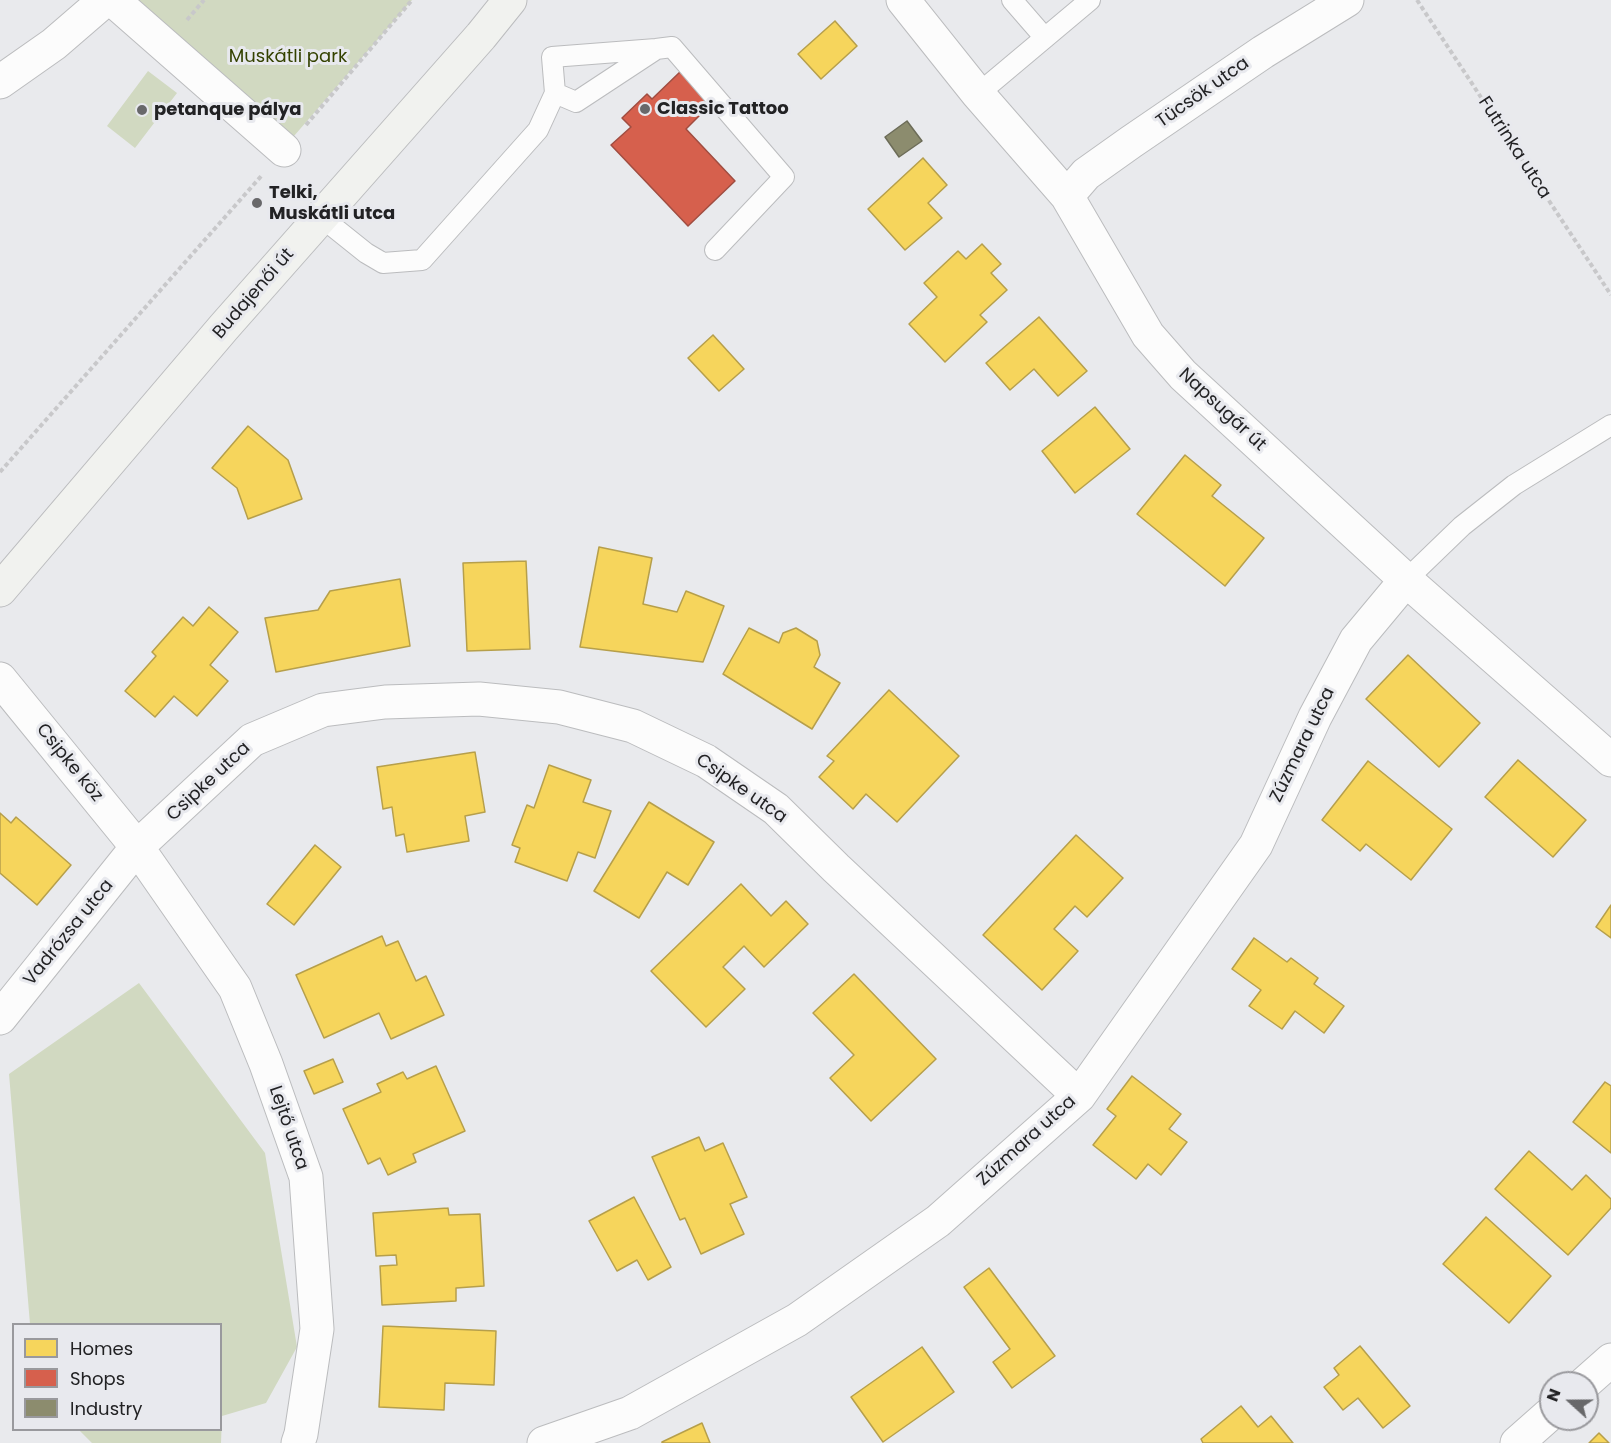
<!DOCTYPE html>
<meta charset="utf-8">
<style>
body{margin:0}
#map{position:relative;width:1611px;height:1443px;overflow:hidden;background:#e9eaed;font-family:Poppins,sans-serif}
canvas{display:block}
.legend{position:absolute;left:12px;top:1323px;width:210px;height:108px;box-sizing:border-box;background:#e8e9ee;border:2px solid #99999d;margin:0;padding:8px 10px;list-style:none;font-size:18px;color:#222224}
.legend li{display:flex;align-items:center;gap:12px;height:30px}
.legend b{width:30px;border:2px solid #99999d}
.north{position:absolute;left:1539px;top:1371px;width:60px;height:60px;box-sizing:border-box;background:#e8e9ee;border:2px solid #99999d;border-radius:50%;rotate:291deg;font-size:16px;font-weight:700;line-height:24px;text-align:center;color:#222224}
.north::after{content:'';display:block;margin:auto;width:21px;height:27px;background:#68686a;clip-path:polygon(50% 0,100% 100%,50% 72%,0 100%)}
</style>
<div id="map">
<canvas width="1611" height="1443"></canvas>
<ul class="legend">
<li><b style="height:16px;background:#f6d55c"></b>Homes</li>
<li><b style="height:16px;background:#d6604d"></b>Shops</li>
<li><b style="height:16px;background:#8c8c6e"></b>Industry</li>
</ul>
<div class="north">N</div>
</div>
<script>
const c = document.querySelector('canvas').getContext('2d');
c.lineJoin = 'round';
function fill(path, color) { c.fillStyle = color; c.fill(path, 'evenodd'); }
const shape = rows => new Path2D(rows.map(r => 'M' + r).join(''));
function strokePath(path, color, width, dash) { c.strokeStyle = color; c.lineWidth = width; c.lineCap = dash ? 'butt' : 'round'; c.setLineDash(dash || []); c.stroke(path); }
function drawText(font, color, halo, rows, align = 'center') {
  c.font = font + ' Poppins,sans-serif'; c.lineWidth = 6; c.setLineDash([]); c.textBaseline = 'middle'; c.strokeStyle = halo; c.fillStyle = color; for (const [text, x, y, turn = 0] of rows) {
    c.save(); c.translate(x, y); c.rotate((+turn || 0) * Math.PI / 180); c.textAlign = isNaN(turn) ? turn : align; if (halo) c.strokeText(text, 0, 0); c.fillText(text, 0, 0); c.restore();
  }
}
const green = shape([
 [136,0,412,0,294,136],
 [148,71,177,93,135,148,107,126],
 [139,983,265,1153,297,1347,266,1403,222,1416,221,1443,92,1443,79,1430,220,1430,220,1324,30,1324,9,1074]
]);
const homes = shape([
 [835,21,857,46,821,79,798,54,835,21],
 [923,158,947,185,928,203,942,218,905,250,868,209,923,158],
 [982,244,1001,264,991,273,1007,290,980,315,987,322,945,362,909,324,937,297,924,283,958,251,966,259,982,244],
 [1039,317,1087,371,1058,396,1034,369,1010,390,986,363,1039,317],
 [713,335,744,369,719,391,688,358,713,335],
 [1095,407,1130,449,1075,493,1042,451,1095,407],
 [248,426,288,460,302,499,248,519,237,488,212,468,248,426],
 [1185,455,1221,485,1212,496,1264,538,1225,586,1137,514,1185,455],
 [599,547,652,558,643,604,677,612,686,591,724,606,703,662,580,647,599,547],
 [526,561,530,649,467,651,463,563,526,561],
 [400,579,410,646,276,672,265,618,318,610,330,591,400,579],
 [209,607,238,632,210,665,228,681,197,716,174,696,155,717,125,691,156,656,152,652,183,617,193,626,209,607],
 [749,628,779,643,783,633,796,628,817,641,820,655,814,667,840,683,812,729,723,674,749,628],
 [1408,655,1480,723,1439,767,1366,699,1408,655],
 [889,690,959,756,897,822,866,794,853,809,819,777,834,761,827,756,889,690],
 [475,752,485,812,465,816,469,841,407,852,404,834,396,836,392,807,383,809,377,767,475,752],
 [1518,760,1586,820,1553,857,1485,797,1518,760],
 [1368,761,1452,829,1411,880,1366,844,1360,851,1322,820,1368,761],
 [549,765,591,780,583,802,611,811,595,858,578,852,567,881,515,862,520,848,512,845,527,805,534,808,549,765],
 [649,802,714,842,688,885,667,872,639,918,594,891,649,802],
 [0,813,11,823,16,817,71,865,37,905,0,873,0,813],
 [1076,835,1123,878,1087,917,1075,906,1054,929,1078,951,1042,990,983,935,1076,835],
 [315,845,341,867,294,925,267,904,315,845],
 [741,884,771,916,786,901,808,924,764,967,744,946,723,967,745,989,706,1027,651,971,741,884],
 [1611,905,1611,938,1596,927,1611,905],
 [382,936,386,946,398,941,416,981,426,976,444,1015,391,1039,379,1013,324,1038,296,975,382,936],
 [1254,938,1287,962,1291,958,1318,978,1314,984,1344,1006,1324,1033,1295,1011,1282,1029,1249,1006,1261,990,1232,969,1254,938],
 [854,974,936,1059,871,1121,830,1078,854,1055,813,1013,854,974],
 [333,1059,343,1082,314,1094,304,1071,333,1059],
 [436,1066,465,1131,413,1154,416,1162,388,1175,380,1158,368,1164,343,1109,381,1092,377,1084,403,1072,407,1079,436,1066],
 [1132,1076,1181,1114,1169,1129,1187,1142,1161,1175,1148,1164,1136,1179,1093,1145,1116,1116,1107,1109,1132,1076],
 [1605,1082,1611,1086,1611,1153,1573,1122,1605,1082],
 [699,1137,705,1151,723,1143,747,1197,730,1204,744,1234,701,1254,685,1218,680,1220,652,1157,699,1137],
 [1529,1151,1572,1190,1586,1175,1611,1199,1611,1208,1568,1255,1495,1189,1529,1151],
 [634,1197,671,1267,648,1280,637,1260,617,1271,589,1221,634,1197],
 [448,1208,449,1215,480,1214,484,1286,456,1288,456,1301,382,1305,380,1266,397,1265,396,1255,376,1256,373,1213,448,1208],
 [1486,1217,1551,1276,1509,1323,1443,1264,1486,1217],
 [989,1268,1055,1356,1012,1388,993,1362,1010,1349,964,1287,989,1268],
 [383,1326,496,1331,494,1385,445,1383,444,1410,379,1407,383,1326],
 [1360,1346,1410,1406,1383,1428,1358,1398,1343,1410,1324,1387,1339,1375,1334,1368,1360,1346],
 [922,1347,954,1392,883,1442,851,1397,922,1347],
 [1241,1406,1258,1427,1271,1416,1293,1443,1203,1443,1201,1439,1241,1406],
 [702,1423,710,1443,662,1443,662,1442,702,1423],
 [1599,1433,1609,1443,1589,1443,1599,1433]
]);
const shops = shape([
 [681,71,712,103,686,129,735,181,688,226,611,145,631,127,622,118,647,94,652,99,681,71]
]);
const industry = shape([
 [907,121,922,141,899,157,885,137,907,121]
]);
const path = shape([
 [1417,0,1611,295],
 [187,20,204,0],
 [306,125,412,0],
 [0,472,263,174]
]);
const service = shape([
 [1012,0,1045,38],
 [555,93,576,102,655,50],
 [978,94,1090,0],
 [321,217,366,253,383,263,422,260,538,130,555,93,552,57,656,49,672,47,784,177,715,250],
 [1406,580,1462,526,1514,485,1611,425]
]);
const minor = shape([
 [113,0,284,150],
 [903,0,978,94,1067,196,1148,335,1183,375,1406,580,1611,760],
 [0,82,54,44,105,0],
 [1067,196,1086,174,1131,142,1263,52,1347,0],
 [0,679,137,847,235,988,266,1064,306,1177,317,1329,301,1434,298,1443],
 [0,1018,137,847,252,740,323,710,385,702,479,699,559,707,633,726,706,761,776,809,836,868,1079,1096],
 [1585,1383,1611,1360],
 [544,1443,630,1413,797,1320,938,1221,1079,1096,1256,845,1315,717,1356,640,1406,580],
 [1517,1443,1551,1413]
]);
const secondary = shape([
 [0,590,224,327,481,36,510,0]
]);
const markers = [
 [645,109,6,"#68686a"],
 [142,110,6,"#68686a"],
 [257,203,6,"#68686a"]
];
const parkNames = [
 ["Muskátli park",288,57]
];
const streetNames = [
 ["Tücsök utca",1203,93,-35],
 ["Futrinka utca",1514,148,57],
 ["Budajenői út",254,294,-49],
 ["Napsugár út",1222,410,43],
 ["Zúzmara utca",1303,745,-64],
 ["Csipke köz",69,763,51],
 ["Csipke utca",209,782,-43],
 ["Csipke utca",741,789,35],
 ["Vadrózsa utca",69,933,-51],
 ["Lejtő utca",288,1128,71],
 ["Zúzmara utca",1027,1141,-42]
];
const poiNames = [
 ["Classic Tattoo",657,109],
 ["petanque pálya",154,110],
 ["Telki,",269,193],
 ["Muskátli utca",269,214]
];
fill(green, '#d1d9c1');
fill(homes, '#f6d55c');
strokePath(homes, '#b69f4b', 1.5);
fill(shops, '#d6604d');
strokePath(shops, '#a04d41', 1.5);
fill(industry, '#8c8c6e');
strokePath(industry, '#6c6c58', 1.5);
strokePath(service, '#bbbcbe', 22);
strokePath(minor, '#bbbcbe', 35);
strokePath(secondary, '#bbbcbe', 35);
strokePath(path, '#c8c8ca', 4, [4.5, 3]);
strokePath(service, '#fcfcfc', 20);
strokePath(minor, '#fcfcfc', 33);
strokePath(secondary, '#f1f2ef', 33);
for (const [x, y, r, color] of markers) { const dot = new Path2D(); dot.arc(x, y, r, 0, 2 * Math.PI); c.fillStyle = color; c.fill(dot); strokePath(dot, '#e8e9ee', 2); }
drawText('18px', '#344200', '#e8e9ee', parkNames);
drawText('18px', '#222224', '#e8e9ee', streetNames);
drawText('bold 18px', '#222224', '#e8e9ee', poiNames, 'left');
</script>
